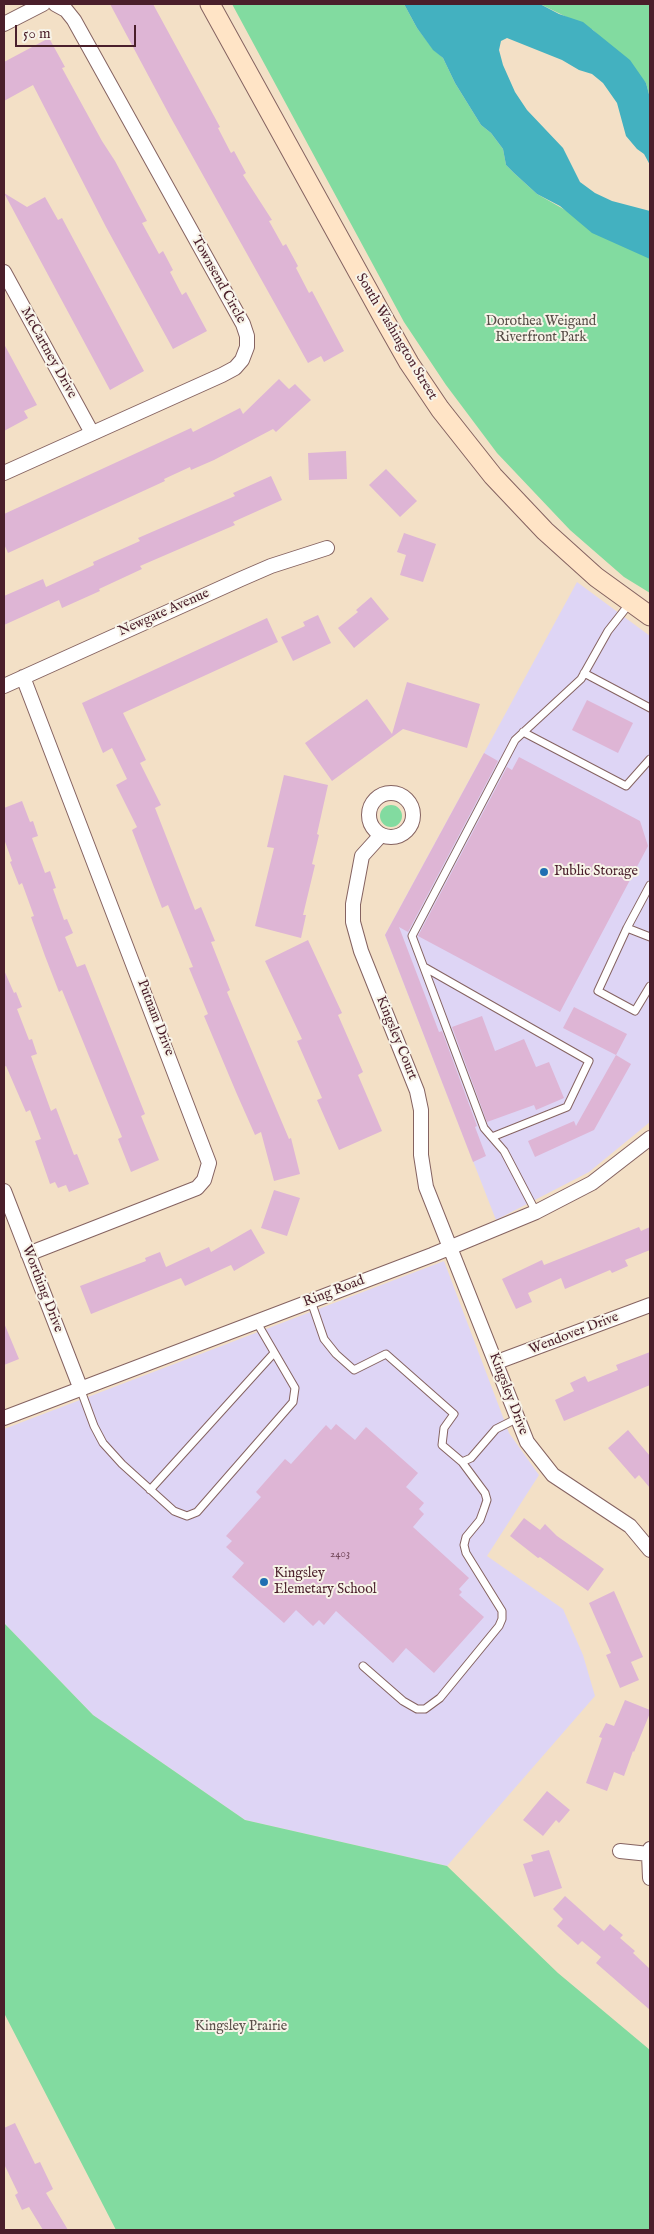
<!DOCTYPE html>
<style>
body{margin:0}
#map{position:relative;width:654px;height:2234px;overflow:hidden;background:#f3e0c6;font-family:"IM FELL English",serif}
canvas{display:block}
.frame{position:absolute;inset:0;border:5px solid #4a1f2b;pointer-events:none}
.scale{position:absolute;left:15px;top:25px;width:121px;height:22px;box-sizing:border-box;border:2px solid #4a1f2b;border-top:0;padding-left:6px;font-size:15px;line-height:18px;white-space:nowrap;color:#4a1f2b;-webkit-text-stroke:4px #f7f3e8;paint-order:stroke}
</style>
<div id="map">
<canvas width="654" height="2234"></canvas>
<div class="frame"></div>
<div class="scale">50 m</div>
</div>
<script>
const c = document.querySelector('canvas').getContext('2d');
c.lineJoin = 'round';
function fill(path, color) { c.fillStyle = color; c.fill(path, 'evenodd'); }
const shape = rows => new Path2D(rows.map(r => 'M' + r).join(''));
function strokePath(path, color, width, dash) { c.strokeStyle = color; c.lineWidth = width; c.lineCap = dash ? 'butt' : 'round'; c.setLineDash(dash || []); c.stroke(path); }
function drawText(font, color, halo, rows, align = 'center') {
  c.font = font + ' "IM FELL English",serif'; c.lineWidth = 4; c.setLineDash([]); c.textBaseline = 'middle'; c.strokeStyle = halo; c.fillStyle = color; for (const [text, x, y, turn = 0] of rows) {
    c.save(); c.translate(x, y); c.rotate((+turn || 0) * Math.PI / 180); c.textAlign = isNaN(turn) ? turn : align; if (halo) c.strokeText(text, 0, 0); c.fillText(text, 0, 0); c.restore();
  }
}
const built = shape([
 [577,582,650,636,650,1122,589,1172,496,1220,385,935],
 [444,1261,509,1433,539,1475,487,1556,563,1609,583,1655,595,1696,447,1866,245,1820,93,1715,4,1623,4,1429]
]);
const green = shape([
 [232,4,404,4,417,28,433,49,443,58,455,83,481,125,491,133,503,149,506,165,514,173,537,194,650,258,650,593,624,577,570,530,497,453,446,385,404,322],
 [540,4,650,4,650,98,646,83,593,30],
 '380 816a11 11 0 1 1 22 0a11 11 0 1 1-22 0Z',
 [4,1623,93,1715,245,1820,447,1866,558,1973,650,2050,650,2230,116,2230,4,2013]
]);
const water = shape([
 [404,4,540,4,559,14,583,22,630,60,646,83,650,98,650,165,644,154,637,149,626,136,617,103,603,83,592,74,579,70,562,60,507,38,501,41,499,50,503,65,515,92,527,110,563,148,580,182,595,193,612,201,650,211,650,259,592,233,560,206,537,194,514,173,506,165,503,149,491,133,481,125,455,83,443,58,433,50,417,28]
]);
const building = shape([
 [110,4,153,4,220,127,218,128,231,153,234,151,246,173,243,175,272,220,269,221,283,246,286,244,298,266,296,268,309,293,312,291,344,351,324,362,321,356,308,363,171,118],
 [49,38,65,67,62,68,102,141,115,161,147,221,142,223,159,254,163,251,173,270,170,272,182,295,186,292,207,331,173,349,106,227,33,85,4,101,4,62],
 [4,193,27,207,45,197,58,220,62,218,144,371,110,390],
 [4,344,37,405,24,411,28,418,4,431],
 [279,379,289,389,295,384,311,400,276,432,273,429,214,460,191,470,190,467,164,479,165,481,8,553,4,544,4,514,191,428,193,432,240,408,243,414],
 [346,451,347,479,309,480,308,453],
 [386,469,417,501,400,517,369,485],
 [271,476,282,500,233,522,235,525,140,566,142,569,99,589,100,591,62,608,59,600,4,625,4,596,43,579,46,587,94,565,93,562,140,541,138,538,235,496,233,493],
 [404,533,436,544,423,582,400,575,406,555,397,552],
 [371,597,389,619,354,648,338,628,358,612,356,610],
 [318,615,331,643,293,661,281,637,305,626,303,622],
 [267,618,278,642,123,713,146,760,140,763,161,805,155,808,195,910,201,907,215,941,211,942,230,990,227,992,289,1139,291,1138,300,1174,274,1181,261,1132,255,1135,236,1092,204,1016,208,1014,189,968,193,967,168,905,162,908,132,830,137,827,116,785,127,779,112,748,103,753,82,703],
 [407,682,480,704,467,748,403,729,332,781,305,743,367,699,392,734],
 [587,700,633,723,618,753,572,730],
 [484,753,498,761,408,932,399,927,439,1032,442,1031,477,1126,475,1127,486,1156,473,1162,385,935],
 [519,757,640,821,648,846,560,1012,418,936,507,767,512,770],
 [284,775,328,785,317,834,319,835,312,864,315,865,303,915,306,915,301,938,255,926,274,848,267,847],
 [22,801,30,822,33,821,38,836,32,838,45,873,50,871,56,888,53,889,64,920,67,919,73,933,65,937,77,967,85,964,145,1114,141,1116,159,1160,131,1172,118,1139,122,1137,62,990,59,992,45,956,31,917,34,916,22,883,19,885,10,862,12,861,4,839,4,808],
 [308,940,342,1013,338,1015,363,1072,358,1075,382,1131,339,1150,317,1100,322,1098,297,1041,302,1039,265,961],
 [4,970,14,993,16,992,22,1007,17,1009,29,1040,32,1039,37,1054,31,1056,51,1111,56,1108,74,1155,77,1154,89,1184,69,1192,66,1185,58,1188,55,1182,50,1184,35,1141,41,1139,30,1110,26,1112,6,1066,4,1067],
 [574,1007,627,1034,616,1055,563,1028],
 [482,1016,495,1051,524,1039,536,1067,549,1062,564,1098,536,1110,534,1105,487,1122,452,1027],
 [616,1055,631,1064,594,1130,535,1157,528,1141,574,1121,576,1126],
 [274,1190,300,1198,287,1236,261,1228],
 [639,1227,641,1231,650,1227,650,1250,625,1260,628,1266,612,1273,610,1270,565,1289,561,1278,528,1293,532,1302,516,1309,502,1279,542,1260,544,1265],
 [251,1229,265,1253,234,1271,231,1265,185,1286,181,1278,91,1314,80,1286,146,1261,145,1258,160,1252,166,1267,209,1247,211,1252],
 [4,1323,19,1359,4,1365],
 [650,1352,650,1385,564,1421,555,1400,574,1391,570,1383,585,1376,588,1382,618,1370,616,1365],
 [336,1424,355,1440,366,1427,418,1473,406,1487,424,1503,419,1509,424,1514,413,1527,469,1578,459,1589,462,1592,459,1595,484,1617,434,1673,406,1648,393,1663,336,1611,324,1625,319,1620,313,1626,296,1610,284,1623,232,1577,244,1563,226,1547,232,1541,226,1536,261,1497,256,1492,285,1459,291,1464,326,1425,331,1430],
 [628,1430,650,1456,650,1488,639,1475,635,1479,608,1448],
 [524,1518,540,1530,545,1524,557,1536,604,1569,588,1591,540,1557,538,1558,510,1536],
 [614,1591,643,1657,631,1662,639,1680,620,1688,606,1655,611,1653,589,1603],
 [625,1700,650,1710,650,1713,634,1752,633,1751,624,1776,614,1772,607,1791,586,1783,602,1738,599,1737,606,1723,614,1726],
 [547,1791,570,1810,559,1823,556,1820,543,1836,523,1820],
 [549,1850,562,1888,534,1897,523,1864,533,1861,531,1855],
 [565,1896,604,1931,610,1924,623,1935,620,1938,635,1951,633,1953,650,1969,650,2010,596,1963,601,1957,582,1941,578,1945,557,1926,563,1919,553,1909],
 [15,2123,35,2164,40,2162,53,2189,46,2193,68,2230,43,2230,29,2207,22,2210,15,2195,18,2193,4,2164,4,2128]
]);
const lane = shape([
 [584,673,650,708],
 [523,732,626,786,650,759],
 [627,928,650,885],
 [650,937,627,928,598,991,635,1011,650,986],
 [424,967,589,1061,567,1107,492,1137],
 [536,1212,504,1151,484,1128,412,936,515,740,581,679,608,631,630,603],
 [311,1301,324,1339,336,1354,354,1370,386,1354,454,1414,444,1428,442,1445,462,1462,471,1458,496,1429,518,1418],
 [80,1388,94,1426,103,1443,122,1464,174,1511,187,1516,197,1512,293,1402,295,1388,256,1321],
 [150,1490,274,1353],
 [363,1666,403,1701,417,1709,425,1709,440,1698,499,1626,502,1619,502,1611,466,1553,464,1545,466,1537,480,1520,484,1509,487,1500,485,1493,462,1462]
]);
const street = shape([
 [4,24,43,4],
 [4,272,92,433],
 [4,473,222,375,235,368,242,360,247,347,247,336,243,324,74,20,66,10,55,4],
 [23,677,209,1163,204,1180,197,1188,28,1254],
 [4,686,241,579,271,566,327,548],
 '369 815a22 22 0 1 1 44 0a22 22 0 1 1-44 0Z',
 [381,835,362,856,353,904,353,922,361,951,417,1091,421,1110,421,1155,426,1187,527,1442,553,1475,630,1526,650,1550],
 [4,1191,80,1387],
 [497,1362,650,1305],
 [4,1418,432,1255,536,1212,592,1183,650,1138],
 [650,1849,649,1854,650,1878],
 [620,1851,649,1854]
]);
const secondary = shape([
 [210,4,384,319,409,363,440,409,493,476,545,531,596,577,650,616]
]);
const markers = [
 [544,872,5,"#1f6fb2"],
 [264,1582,5,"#1f6fb2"]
];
const numberNames = [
 ["2403",340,1555]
];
const streetNames = [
 ["Townsend Circle",218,280,61],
 ["South Washington Street",396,337,59],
 ["McCartney Drive",48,353,61],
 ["Newgate Avenue",164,613,-24],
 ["Putnam Drive",155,1018,69],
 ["Kingsley Court",396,1038,68],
 ["Worthing Drive",42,1289,69],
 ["Ring Road",334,1292,-21],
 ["Wendover Drive",574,1334,-21],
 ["Kingsley Drive",508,1394,69]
];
const parkNames = [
 ["Dorothea Weigand",541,322],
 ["Riverfront Park",541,338],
 ["Kingsley Prairie",241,2027]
];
const poiNames = [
 ["Public Storage",554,872],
 ["Kingsley",274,1574],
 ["Elemetary School",274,1590]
];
fill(built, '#ded5f5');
fill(green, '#82dba0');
fill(water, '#43b1c0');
fill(building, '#deb5d5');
strokePath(lane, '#856361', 9);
strokePath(street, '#856361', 16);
strokePath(secondary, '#856361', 21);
strokePath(lane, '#fff', 7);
strokePath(street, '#fff', 14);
strokePath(secondary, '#ffe4c6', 19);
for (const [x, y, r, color] of markers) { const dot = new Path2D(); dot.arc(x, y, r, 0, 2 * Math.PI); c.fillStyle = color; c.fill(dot); strokePath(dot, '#f7f3e8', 2); }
drawText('11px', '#6f4456', null, numberNames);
drawText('14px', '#4a1f2b', '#f7f3e8', streetNames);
drawText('14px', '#584e48', '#f7f3e8', parkNames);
drawText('14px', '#4a1f2b', '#f7f3e8', poiNames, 'left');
</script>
